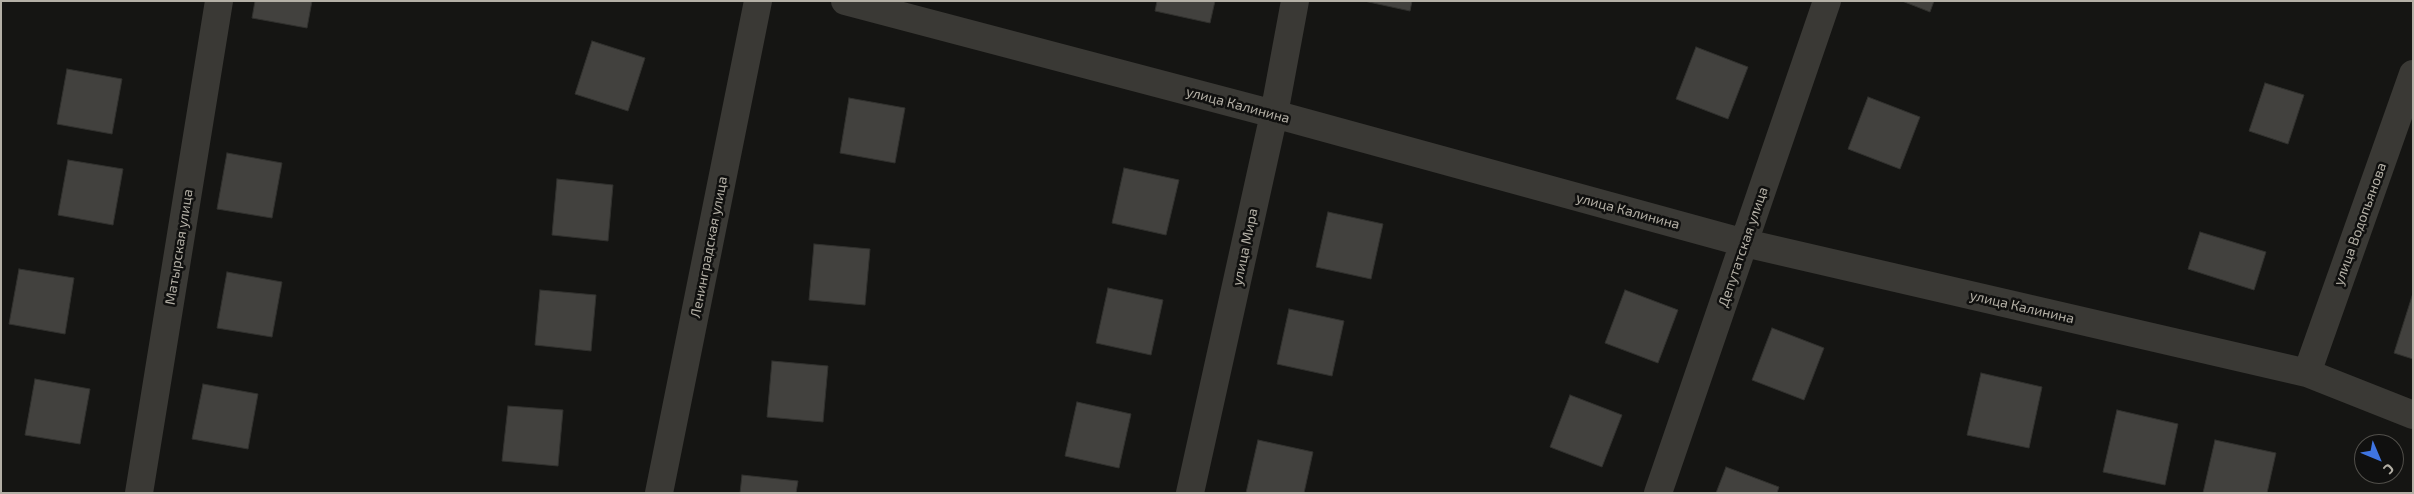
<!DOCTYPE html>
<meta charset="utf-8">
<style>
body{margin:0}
#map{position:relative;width:2414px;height:494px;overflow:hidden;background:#151513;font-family:"Exo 2",sans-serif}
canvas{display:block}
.frame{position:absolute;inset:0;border:2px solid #b4b0a6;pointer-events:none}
.north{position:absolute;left:2354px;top:434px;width:50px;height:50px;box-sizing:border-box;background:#10100f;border:1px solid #52504b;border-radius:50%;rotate:135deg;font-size:14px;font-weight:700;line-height:20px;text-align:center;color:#b4b0a6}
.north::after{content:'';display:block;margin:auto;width:18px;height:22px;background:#3f75e2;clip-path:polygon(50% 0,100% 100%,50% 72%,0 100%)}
</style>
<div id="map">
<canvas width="2414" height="494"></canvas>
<div class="frame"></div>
<div class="north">С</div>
</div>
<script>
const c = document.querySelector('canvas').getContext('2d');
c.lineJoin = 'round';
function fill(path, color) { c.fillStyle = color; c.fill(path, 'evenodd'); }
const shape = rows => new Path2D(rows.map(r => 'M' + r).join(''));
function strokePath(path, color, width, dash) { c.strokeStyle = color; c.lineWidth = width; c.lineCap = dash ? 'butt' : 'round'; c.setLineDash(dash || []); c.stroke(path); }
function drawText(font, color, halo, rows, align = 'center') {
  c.font = font + ' "Exo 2",sans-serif'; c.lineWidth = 5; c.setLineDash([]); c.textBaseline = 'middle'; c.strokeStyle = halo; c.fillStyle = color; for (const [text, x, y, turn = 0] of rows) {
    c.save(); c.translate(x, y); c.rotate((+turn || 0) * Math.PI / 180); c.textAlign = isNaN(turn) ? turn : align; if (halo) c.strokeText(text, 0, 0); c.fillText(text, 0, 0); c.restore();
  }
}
const building = shape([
 [255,1,312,1,307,28,252,18,255,1],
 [1157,1,1215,1,1210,23,1155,11,1157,1],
 [1364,1,1412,1,1410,11,1364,1],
 [1902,1,1934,1,1930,12,1902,1],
 [592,41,645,58,628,111,575,94,592,41],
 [1696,47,1748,67,1728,119,1676,99,1696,47],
 [67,69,122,79,112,134,57,124,67,69],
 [2265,83,2304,95,2288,144,2249,131,2265,83],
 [1868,97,1920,117,1900,169,1848,149,1868,97],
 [849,98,905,108,895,163,840,153,849,98],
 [227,153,282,163,272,218,217,209,227,153],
 [68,160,123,169,113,225,58,215,68,160],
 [1124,168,1179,180,1166,235,1112,223,1124,168],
 [557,179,613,185,608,241,552,235,557,179],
 [1328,212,1383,224,1371,279,1316,267,1328,212],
 [2200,232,2266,252,2254,290,2188,269,2200,232],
 [814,244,870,249,865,305,809,300,814,244],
 [19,269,74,278,65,334,9,324,19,269],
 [227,272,282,282,272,337,217,328,227,272],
 [1108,288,1163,300,1151,355,1096,343,1108,288],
 [540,290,596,295,591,351,535,345,540,290],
 [1625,290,1678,310,1658,363,1605,343,1625,290],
 [2413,293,2413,359,2394,353,2413,293],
 [1289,309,1344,321,1332,376,1277,364,1289,309],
 [1772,328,1824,348,1804,400,1752,380,1772,328],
 [772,361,828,366,823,422,767,417,772,361],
 [1981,373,2042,387,2029,448,1967,435,1981,373],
 [35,379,90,389,80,444,25,435,35,379],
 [203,384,258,394,248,449,192,439,203,384],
 [1570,395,1622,415,1602,467,1550,447,1570,395],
 [1077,402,1131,414,1119,468,1065,456,1077,402],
 [508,406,563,410,558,466,502,461,508,406],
 [2117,410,2178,424,2165,485,2103,472,2117,410],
 [1258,440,1313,452,1304,493,1246,493,1258,440],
 [2215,440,2276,453,2267,493,2203,493,2215,440],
 [1726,467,1779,487,1777,493,1716,493,1726,467],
 [742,475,798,481,796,493,740,493,742,475]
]);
const street = shape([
 [845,1,1274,114,1745,243,2307,373,2413,415],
 [2307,373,2413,74],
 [139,493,219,1],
 [659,493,758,1],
 [1190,493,1274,114,1295,1],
 [1658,493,1827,1]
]);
const streetNames = [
 ["улица Калинина",1238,105,15],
 ["улица Калинина",1628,211,15],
 ["улица Водопьянова",2360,224,-70],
 ["Матырская улица",179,247,-81],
 ["Ленинградская улица",709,247,-79],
 ["улица Мира",1245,247,-78],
 ["Депутатская улица",1743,247,-71],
 ["улица Калинина",2022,307,13]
];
fill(building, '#42413e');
strokePath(building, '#31312e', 1);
strokePath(street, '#3a3935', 28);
drawText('14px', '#b4b0a6', '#10100f', streetNames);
</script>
